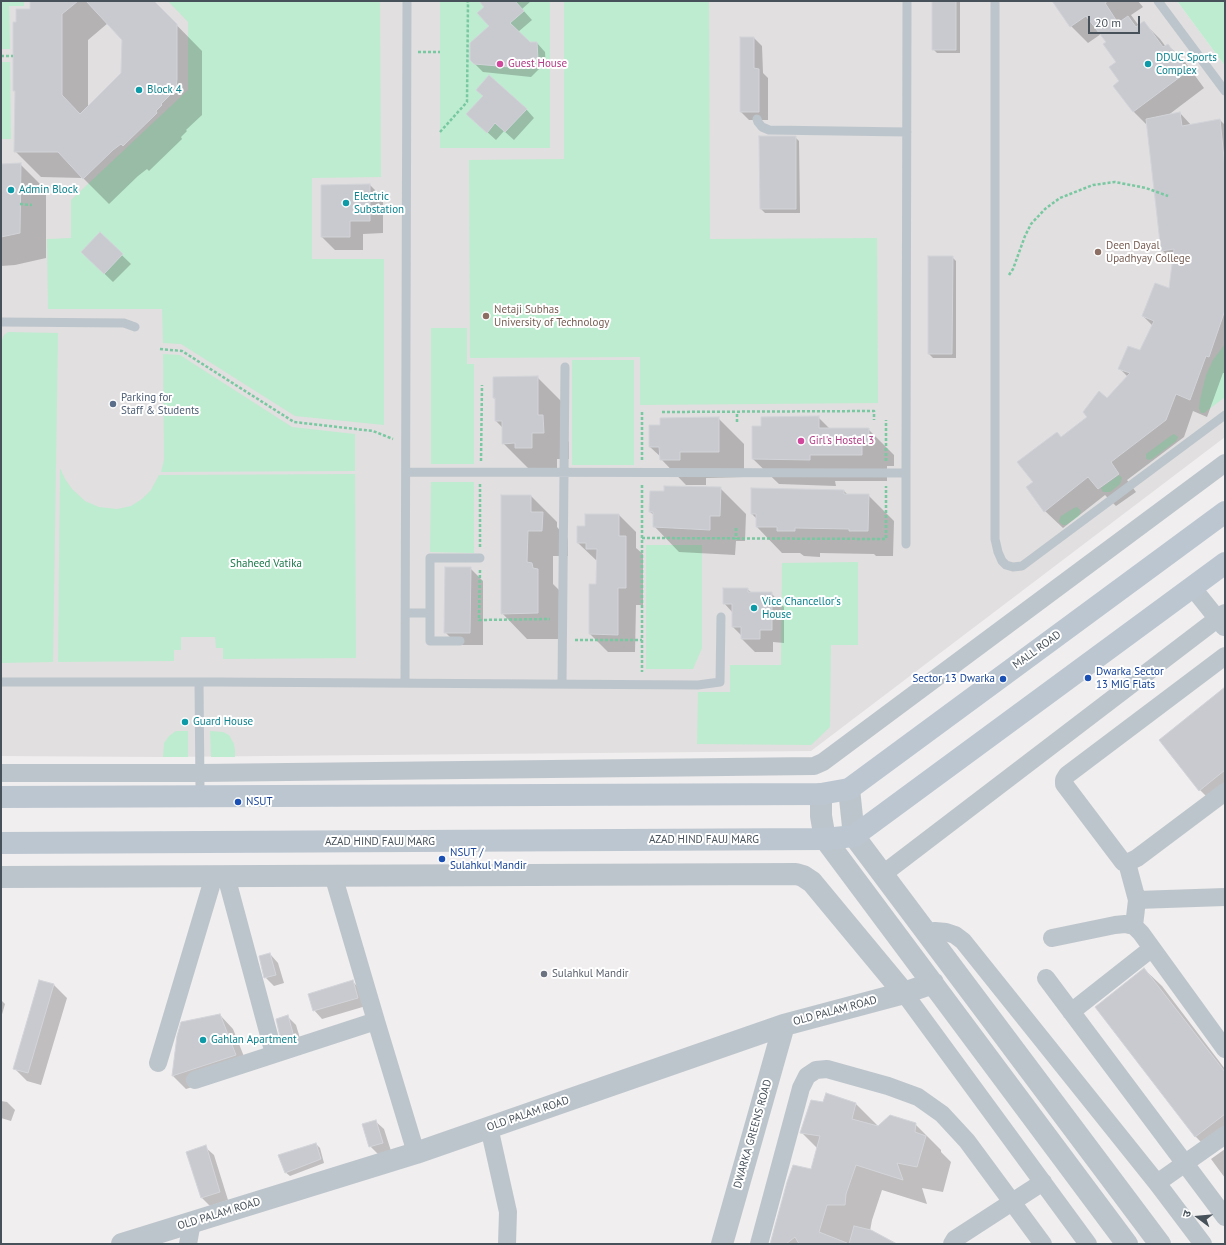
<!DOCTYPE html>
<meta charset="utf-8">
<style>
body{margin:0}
#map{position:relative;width:1226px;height:1245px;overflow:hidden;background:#f0eeee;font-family:"PT Sans","Noto Sans Devanagari",sans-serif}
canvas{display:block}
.frame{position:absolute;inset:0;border:2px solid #47515a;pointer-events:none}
.north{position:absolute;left:1178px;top:1197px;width:40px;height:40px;-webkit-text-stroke:3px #fff;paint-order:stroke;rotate:286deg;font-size:11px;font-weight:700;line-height:16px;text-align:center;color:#47515a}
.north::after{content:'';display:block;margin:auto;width:14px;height:18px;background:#47515a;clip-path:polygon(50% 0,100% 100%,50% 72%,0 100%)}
.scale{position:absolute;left:1088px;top:16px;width:52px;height:18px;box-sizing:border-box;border:2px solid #47515a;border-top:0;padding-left:5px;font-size:12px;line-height:14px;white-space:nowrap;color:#47515a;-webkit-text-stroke:3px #fff;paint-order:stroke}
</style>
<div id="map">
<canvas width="1226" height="1245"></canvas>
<div class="frame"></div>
<div class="north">उ</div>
<div class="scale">20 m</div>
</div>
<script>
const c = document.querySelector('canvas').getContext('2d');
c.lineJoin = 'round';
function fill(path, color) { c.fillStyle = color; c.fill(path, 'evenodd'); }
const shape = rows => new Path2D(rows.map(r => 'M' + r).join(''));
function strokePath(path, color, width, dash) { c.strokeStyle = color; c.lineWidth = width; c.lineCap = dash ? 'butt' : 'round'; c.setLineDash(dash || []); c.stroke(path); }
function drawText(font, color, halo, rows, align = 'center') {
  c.font = font + ' "PT Sans",sans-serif'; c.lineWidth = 4; c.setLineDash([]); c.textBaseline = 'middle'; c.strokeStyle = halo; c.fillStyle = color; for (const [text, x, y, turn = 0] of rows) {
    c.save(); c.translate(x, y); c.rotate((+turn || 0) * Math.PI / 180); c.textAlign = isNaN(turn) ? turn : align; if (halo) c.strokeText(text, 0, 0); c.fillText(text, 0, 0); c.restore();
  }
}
const education = shape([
 [1,1,1177,1,1225,66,1225,437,811,751,160,757,1,756]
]);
const green = shape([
 [1,1,24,1,24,6,9,6,10,49,1,49],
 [168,1,380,1,381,177,312,178,312,259,384,259,384,425,295,416,181,344,163,343,162,309,48,309,47,239,71,238,71,200,188,90,188,22],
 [440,1,550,1,550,148,440,148],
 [564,1,709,1,710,239,877,238,878,403,640,405,640,357,470,358,469,160,564,159],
 [1177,1,1225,1,1225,66],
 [1,62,10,62,11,139,1,139],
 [431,328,467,328,467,364,474,364,474,464,431,464],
 [8,332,58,333,53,662,1,663,2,340,4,335],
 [1225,344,1225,397,1204,413,1201,413,1199,408,1200,400,1206,375,1213,360],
 [163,354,180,355,292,427,355,434,355,471,161,472,164,460],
 [572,360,634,360,634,465,572,465],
 [1174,434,1178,437,1176,441,1152,459,1148,460,1146,458,1146,454,1172,435],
 [60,468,65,479,72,489,85,501,99,507,117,509,131,506,142,499,151,490,159,475,355,474,356,658,223,659,223,648,216,648,215,637,181,637,181,650,174,650,174,661,58,662],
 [1119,475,1122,478,1120,484,1110,492,1103,492,1101,488],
 [431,482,474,482,474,553,430,552],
 [1077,507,1081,511,1079,516,1066,525,1063,525,1060,523,1059,521,1061,516,1074,508],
 [646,545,702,545,702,648,693,669,646,669],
 [858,562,858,645,831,645,830,727,811,745,697,744,698,692,730,692,730,665,781,665,782,563],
 [176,731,188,731,188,757,163,757,164,743,169,736],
 [210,731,223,732,229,735,234,744,235,750,235,757,211,757]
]);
const shadow = shape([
 [31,1,153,1,202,51,202,115,186,130,187,131,181,137,182,139,149,171,147,169,138,176,109,204,83,178,41,177,16,152,16,92,14,90,17,23,31,10],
 [108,23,124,40,122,73,88,108,88,40],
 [480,1,531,1,522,9,532,20,518,32,530,43,537,43,545,52,546,67,540,68,531,77,483,72,471,60,490,26,486,7],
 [933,1,960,1,960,53,937,53,933,49],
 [1054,1,1138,1,1143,7,1131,15,1139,26,1143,22,1160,39,1166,47,1168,45,1185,62,1204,88,1167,116,1180,113,1191,125,1220,120,1225,125,1225,373,1223,373,1207,417,1193,411,1184,437,1127,480,1136,492,1116,506,1105,495,1063,528,1045,511,1034,483,1061,438,1089,417,1107,400,1128,377,1120,369,1140,351,1153,326,1143,316,1170,289,1174,262,1162,250,1148,126,1134,112,1115,87,1121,82,1118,62,1107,42,1101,34,1088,43,1071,26],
 [754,38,762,46,763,73,768,78,768,120,749,120,741,112],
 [526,109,534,118,514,140,504,131,496,140,476,122],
 [760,137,795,137,799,141,800,213,765,213,761,209],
 [20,164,46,190,46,258,15,265,1,266,1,165],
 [370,185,383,198,383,233,363,234,363,250,335,250,322,237],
 [100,234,131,264,113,282,82,252],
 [952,257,956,261,956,358,933,358,929,354],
 [537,377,563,403,564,437,569,442,569,459,557,459,557,473,529,469,503,443,503,428,496,421,496,400,494,398],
 [818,417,830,429,868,429,894,455,894,466,887,466,887,481,835,481,836,486,779,484,753,459],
 [718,418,744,444,744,477,706,478,706,485,686,485,661,459,661,457,650,447,661,426],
 [720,488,746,514,745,541,736,541,735,555,679,552,654,526,654,515,650,512,665,492],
 [844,491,848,495,868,495,894,521,893,556,876,556,874,554,820,553,820,557,804,556,800,553,782,553,757,527,757,519,752,514],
 [531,496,557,522,557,527,568,539,568,556,553,556,553,584,564,595,563,639,527,639,502,613],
 [619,515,636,532,636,548,643,554,643,605,636,605,635,652,608,652,590,634,590,585,597,585,598,560,596,560,578,543,586,527],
 [470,568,483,581,483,645,458,645,445,632],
 [747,589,752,593,771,593,784,607,784,643,773,642,773,652,755,652,742,639,742,636,733,627,733,613,724,603],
 [1225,689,1225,802,1218,808,1200,790,1161,740],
 [270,954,278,963,284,983,274,986,265,977],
 [1144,969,1162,986,1225,1069,1225,1145,1213,1154,1196,1137,1096,1007],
 [40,981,54,985,67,998,41,1085,27,1081,14,1068],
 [353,982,361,990,366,1006,322,1019,314,1010],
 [1,1000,5,1004,1,1018],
 [220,1015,233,1029,249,1069,186,1089,173,1076,178,1036],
 [288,1017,296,1025,302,1045,291,1049,282,1040],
 [1,1101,7,1102,15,1110,11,1121,1,1118],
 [856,1104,879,1127,915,1124,941,1150,941,1152,951,1162,943,1192,922,1188,927,1204,882,1190,872,1220,870,1231,889,1244,771,1244,812,1171,818,1149,801,1132],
 [375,1121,384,1129,391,1151,379,1155,370,1146],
 [316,1144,320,1148,324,1163,290,1176,285,1172],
 [205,1147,214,1155,228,1200,210,1206,202,1198],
 [1225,1149,1225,1178,1211,1159]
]);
const building = shape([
 [30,1,78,1,62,14,62,95,80,114,121,73,122,40,86,1,154,1,177,24,177,79,176,89,161,104,162,105,156,111,157,113,123,146,121,144,113,150,83,179,58,152,14,152,15,91,13,91,13,22,16,22,16,9,30,9,30,1],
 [479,1,515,1,524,11,510,23,530,42,537,42,538,59,531,59,522,68,474,64,470,60,470,43,489,26,477,13,484,7,479,1],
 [932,1,956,1,956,50,932,50,932,1],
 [1052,1,1108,1,1105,3,1118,23,1128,16,1136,27,1144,21,1163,47,1168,44,1188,71,1133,112,1113,86,1119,81,1109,67,1116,62,1103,44,1106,42,1086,16,1070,27,1052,1],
 [740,37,754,37,754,68,759,69,759,112,740,112,740,37],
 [489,75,527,109,505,132,495,123,487,133,466,114,483,96,476,90,489,75],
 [1180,112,1182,126,1220,119,1225,168,1225,310,1209,357,1206,356,1190,400,1176,394,1166,420,1111,462,1119,474,1098,489,1088,477,1044,512,1026,487,1033,482,1017,462,1057,432,1061,437,1087,417,1083,412,1099,391,1107,398,1130,373,1118,369,1128,346,1140,350,1154,321,1142,316,1155,283,1169,288,1174,249,1161,251,1146,119,1180,112],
 [759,136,796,136,796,209,760,209,759,136],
 [21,163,20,233,1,237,1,164,21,163],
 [370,184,370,221,350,221,350,237,321,237,321,185,370,184],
 [100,232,123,254,104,274,81,252,100,232],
 [928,256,953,256,952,354,928,354,928,256],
 [538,376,538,415,543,415,544,433,532,433,532,448,515,448,515,443,502,444,502,421,495,421,495,398,493,398,493,377,538,376],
 [819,416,819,428,869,428,869,441,862,441,862,455,810,455,810,460,752,459,752,426,761,426,761,417,819,416],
 [719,417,719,452,680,452,680,460,660,460,659,447,649,447,649,425,660,425,660,418,719,417],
 [664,486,721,487,720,516,710,516,710,530,653,527,653,512,649,512,650,491,664,491,664,486],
 [751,488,844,490,844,494,869,494,868,531,849,531,849,529,795,528,795,531,777,531,777,527,756,527,756,514,751,514,751,488],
 [501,495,531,495,531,512,543,512,542,531,528,531,527,562,532,563,533,568,538,569,538,613,501,614,501,495],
 [585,514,619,514,619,536,626,536,626,588,618,588,618,635,589,634,589,584,596,584,597,549,586,549,586,543,577,543,577,526,585,526,585,514],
 [445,567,471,567,470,633,444,633,445,567],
 [723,588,748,588,748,592,772,592,772,630,760,630,760,639,741,639,741,627,732,627,732,604,723,604,723,588],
 [1225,687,1225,770,1199,791,1159,740,1225,687],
 [270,953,276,975,264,978,259,956,270,953],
 [1144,968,1225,1072,1225,1114,1195,1137,1095,1007,1144,968],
 [39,980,54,984,28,1073,13,1069,39,980],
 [353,980,358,998,313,1011,308,994,353,980],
 [220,1014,236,1055,172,1076,177,1036,181,1022,220,1014],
 [288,1015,294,1037,281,1041,276,1019,288,1015],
 [826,1093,856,1103,852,1119,878,1126,890,1115,916,1123,915,1132,926,1136,917,1167,897,1163,903,1180,856,1165,846,1194,845,1205,827,1205,819,1232,847,1243,846,1244,799,1244,795,1237,786,1244,770,1244,787,1182,793,1165,811,1169,820,1136,800,1133,811,1100,823,1102,826,1093],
 [376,1120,383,1143,369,1147,362,1124,376,1120],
 [316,1143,321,1159,285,1173,278,1155,316,1143],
 [206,1145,220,1192,201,1198,186,1152,206,1145],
 [854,1226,871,1230,897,1244,849,1244,854,1226]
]);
const path = shape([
 [418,52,440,52],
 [1,56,13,56],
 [440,132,467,102,468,2,467,1],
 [20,204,32,205],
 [1009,275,1013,269,1025,236,1031,224,1045,209,1060,198,1093,185,1115,182,1146,188,1168,196],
 [160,349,182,351,294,422,373,431,393,439],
 [662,412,874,411,874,420],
 [737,422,737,412],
 [642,460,642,412],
 [481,461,482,385],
 [886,461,886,420],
 [642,485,642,672],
 [736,528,736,539],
 [642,538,886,539,886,486],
 [480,547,480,484],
 [480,570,479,620,550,619],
 [575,640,642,640]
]);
const service = shape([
 [995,1,995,539,998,552,1002,561,1006,565,1013,567,1022,566,1225,415],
 [1158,1,1225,91],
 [757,119,758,122,762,127,769,130,907,132],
 [1,322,124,323,135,327],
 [406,472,906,473,907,1],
 [906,544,906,473],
 [406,613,430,613],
 [460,641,430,641,430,558,480,558],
 [1,682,218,682,698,685,720,682,721,617],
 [199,682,200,789,202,796],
 [405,683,407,1],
 [562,684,565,367]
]);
const minor = shape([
 [1192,587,1224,627],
 [1225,656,1067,775,1064,780,1064,784,1123,862,1127,863,1137,858,1225,792],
 [1,773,200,773,814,766,823,762,1225,463],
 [1127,863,1137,900],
 [883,874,1225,613],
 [333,875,376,1021],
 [226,876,274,1054],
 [1134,926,1137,900,1225,897],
 [926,932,935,931,946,932,955,935,963,941,1157,1183,1203,1244],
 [1052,938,1115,925,1125,924,1134,926,1141,933,1225,1049],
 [1046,978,1225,1217],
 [904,993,1088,1244],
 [1071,1012,1151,949],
 [158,1063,214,876],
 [195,1080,376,1021,416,1153],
 [489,1127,508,1212,507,1244],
 [1157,1183,1225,1135],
 [188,1244,192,1222],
 [759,1244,801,1088,807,1076,816,1070,827,1069,888,1086,918,1097,942,1114,967,1141,1043,1244],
 [952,1244,955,1239,1043,1182]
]);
const tertiary = shape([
 [849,789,854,836,1160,1244],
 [821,794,821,816,825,839,1127,1244],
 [1,877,796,874,803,876,812,882,904,993],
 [122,1244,416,1153,784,1025,904,993,933,983],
 [722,1244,784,1025]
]);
const secondary = shape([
 [1,797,821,794,849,789,1225,512],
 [1,843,825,839,854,836,1225,563]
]);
const markers = [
 [500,64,4,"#d1479c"],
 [1148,64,4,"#0f9aa8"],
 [139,90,4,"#0f9aa8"],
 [11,190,4,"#0f9aa8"],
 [346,203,4,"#0f9aa8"],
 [1098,252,4,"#8d6e63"],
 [486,316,4,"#8d6e63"],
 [113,404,4,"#5c6f8a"],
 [801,441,4,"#d1479c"],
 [754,608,4,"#0f9aa8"],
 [1088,678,4,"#1a4fb4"],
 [1003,679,4,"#1a4fb4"],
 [185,722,4,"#0f9aa8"],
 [238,802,4,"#1a4fb4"],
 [442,859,4,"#1a4fb4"],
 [544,974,4,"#6b7280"],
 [203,1040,4,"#0f9aa8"]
];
const cultureNames = [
 ["DDUC Sports",1156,58],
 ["Complex",1156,71],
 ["Block 4",147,90],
 ["Admin Block",19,190],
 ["Electric",354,197],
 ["Substation",354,210],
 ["Vice Chancellor's",762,602],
 ["House",762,615],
 ["Guard House",193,722],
 ["Gahlan Apartment",211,1040]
];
const hotelNames = [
 ["Guest House",508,64],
 ["Girl's Hostel 3",809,441]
];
const educationNames = [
 ["Deen Dayal",1106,246],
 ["Upadhyay College",1106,259],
 ["Netaji Subhas",494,310],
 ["University of Technology",494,323]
];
const serviceNames = [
 ["Parking for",121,398],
 ["Staff & Students",121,411]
];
const parkNames = [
 ["Shaheed Vatika",266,564]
];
const streetNames = [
 ["MALL ROAD",1037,650,-36],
 ["AZAD HIND FAUJ MARG",704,840],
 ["AZAD HIND FAUJ MARG",380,842],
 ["OLD PALAM ROAD",835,1011,-15],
 ["OLD PALAM ROAD",528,1114,-19],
 ["DWARKA GREENS ROAD",753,1134,-74],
 ["OLD PALAM ROAD",219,1214,-17]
];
const transitNames = [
 ["Dwarka Sector",1096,672],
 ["13 MIG Flats",1096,685],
 ["Sector 13 Dwarka",995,679,"right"],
 ["NSUT",246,802],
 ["NSUT /",450,853],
 ["Sulahkul Mandir",450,866]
];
const worshipNames = [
 ["Sulahkul Mandir",552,974]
];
fill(education, '#e1dfdf');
fill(green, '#beecd0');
fill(shadow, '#0003');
fill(building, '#c8cad0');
strokePath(building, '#d2d4d9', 1);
strokePath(path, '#78c8a1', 2.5, [3, 2]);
strokePath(service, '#bdc5cc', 9);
strokePath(minor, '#bdc5cc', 18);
strokePath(tertiary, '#bdc5cc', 22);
strokePath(secondary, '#bcc6d1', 22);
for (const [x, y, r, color] of markers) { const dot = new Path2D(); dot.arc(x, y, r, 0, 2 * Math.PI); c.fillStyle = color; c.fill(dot); strokePath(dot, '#fff', 1.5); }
drawText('11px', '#0d838f', '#fff', cultureNames, 'left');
drawText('11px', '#b23c85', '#fff', hotelNames, 'left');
drawText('11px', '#785e54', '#fff', educationNames, 'left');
drawText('11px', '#4e5e75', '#fff', serviceNames, 'left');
drawText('11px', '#1c774a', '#fff', parkNames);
drawText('11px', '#47515a', '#fff', streetNames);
drawText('11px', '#164399', '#fff', transitNames, 'left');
drawText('11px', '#5b616d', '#fff', worshipNames, 'left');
</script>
